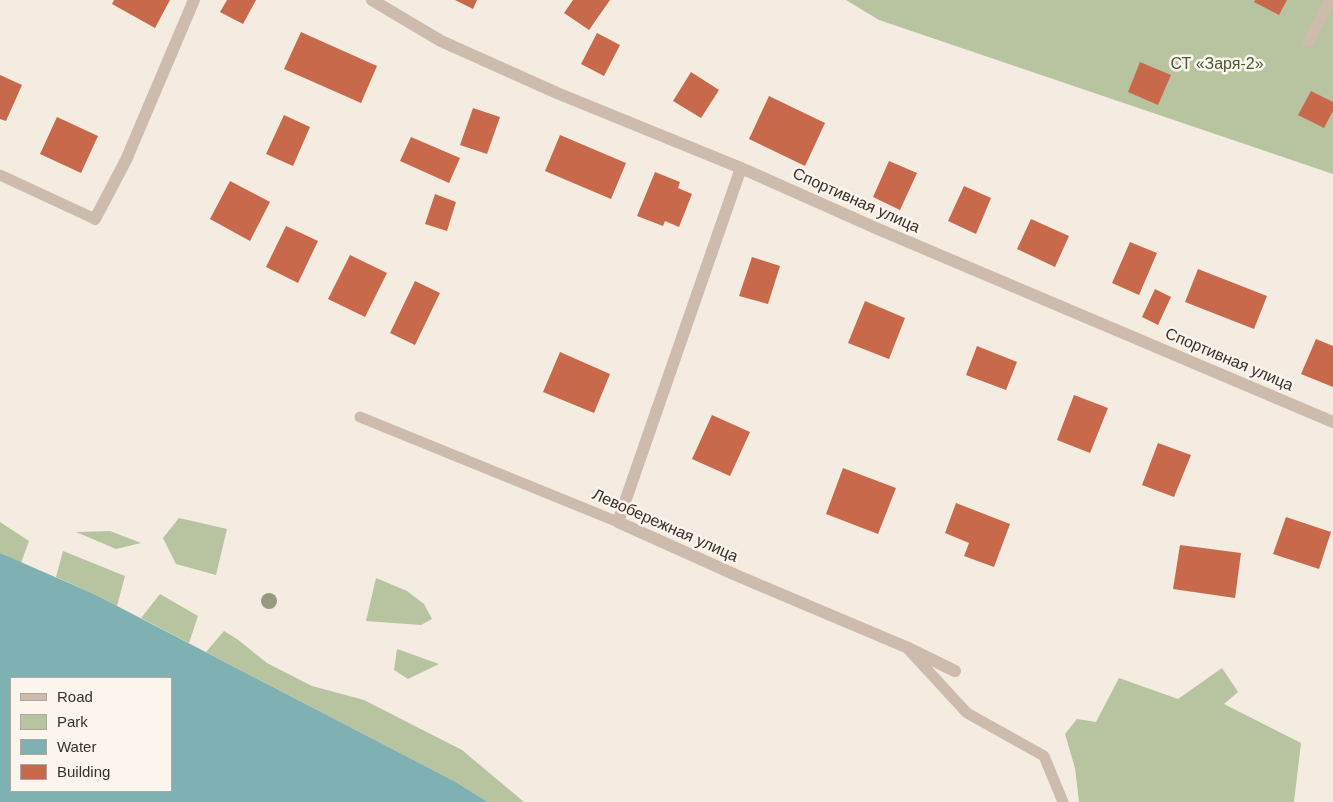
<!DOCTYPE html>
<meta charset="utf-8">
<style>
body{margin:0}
#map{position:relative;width:1333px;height:802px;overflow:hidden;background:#f4ebe1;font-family:Helvetica,sans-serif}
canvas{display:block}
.legend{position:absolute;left:10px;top:677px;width:162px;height:115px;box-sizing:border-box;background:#fbf5ee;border:1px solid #aea6a0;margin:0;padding:6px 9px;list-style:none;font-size:15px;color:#3b302b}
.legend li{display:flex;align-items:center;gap:10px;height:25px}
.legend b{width:25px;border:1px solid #aea6a0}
</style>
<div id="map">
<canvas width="1333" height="802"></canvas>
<ul class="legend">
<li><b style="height:6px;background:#cdbbac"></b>Road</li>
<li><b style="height:14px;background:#b8c4a0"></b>Park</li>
<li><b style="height:14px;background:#7fb0b2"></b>Water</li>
<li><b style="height:14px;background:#c8694b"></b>Building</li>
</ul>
</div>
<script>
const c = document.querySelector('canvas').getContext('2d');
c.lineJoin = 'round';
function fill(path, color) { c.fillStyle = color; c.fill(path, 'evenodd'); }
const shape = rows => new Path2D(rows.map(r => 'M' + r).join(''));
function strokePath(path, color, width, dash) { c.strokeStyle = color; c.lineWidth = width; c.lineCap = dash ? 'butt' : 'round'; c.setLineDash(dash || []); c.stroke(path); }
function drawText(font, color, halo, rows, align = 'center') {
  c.font = font + ' Helvetica,sans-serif'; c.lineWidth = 5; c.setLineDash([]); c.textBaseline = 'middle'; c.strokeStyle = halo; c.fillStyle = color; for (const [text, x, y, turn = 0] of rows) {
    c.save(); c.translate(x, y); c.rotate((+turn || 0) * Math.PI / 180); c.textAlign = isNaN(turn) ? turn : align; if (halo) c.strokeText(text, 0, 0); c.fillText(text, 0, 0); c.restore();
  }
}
const green = shape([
 [846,0,1333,0,1333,174,879,20],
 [179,518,227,529,216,575,176,564,163,538],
 [0,522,29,541,21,563,0,553],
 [110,531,141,543,116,549,76,532],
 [63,551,125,576,117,606,94,594,56,577],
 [376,578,407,591,424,604,432,619,421,625,366,621],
 [160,594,198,616,189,643,141,618],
 [224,631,237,639,267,663,312,686,364,700,462,750,524,802,488,802,454,781,206,652],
 [397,649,439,664,408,679,394,670],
 [1222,668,1238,692,1224,704,1301,743,1294,802,1079,802,1075,768,1065,734,1077,719,1096,722,1119,678,1178,699]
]);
const water = shape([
 [0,553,94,594,454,781,488,802,0,802],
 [11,678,171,678,171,791,11,791]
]);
const building = shape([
 [114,0,170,0,155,28,112,4],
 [227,0,256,0,243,24,220,12],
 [455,0,477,0,473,9],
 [573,0,610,0,589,30,564,13],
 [1255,0,1287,0,1279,15,1254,2],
 [301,32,377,66,361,103,284,69],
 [597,33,620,45,604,76,581,64],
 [1140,62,1171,75,1158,105,1128,92],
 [691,72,719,90,701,118,673,101],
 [0,75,22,85,6,121,0,119],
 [1311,91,1333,102,1333,111,1324,128,1298,115],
 [769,96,825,123,805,166,749,139],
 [473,108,500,117,487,154,460,145],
 [284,115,310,127,293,166,266,154],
 [57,117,98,136,81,173,40,154],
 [560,135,626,163,611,199,545,171],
 [411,137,460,158,449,183,400,161],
 [889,161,917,173,900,210,873,197],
 [655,172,680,182,678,188,692,194,679,227,665,221,663,226,637,216],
 [230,181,270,202,250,241,210,219],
 [964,186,991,198,976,234,948,221],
 [435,194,456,202,447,231,425,224],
 [1031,219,1069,236,1055,267,1017,249],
 [286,226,318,241,298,283,266,267],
 [1130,242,1157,253,1139,295,1112,283],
 [350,255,387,273,365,317,328,299],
 [752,257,780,266,768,304,739,296],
 [1198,269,1267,296,1254,329,1185,302],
 [415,281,440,293,415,345,390,333],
 [1155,289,1171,297,1158,325,1142,317],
 [865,301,905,318,889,359,848,343],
 [1316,339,1333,346,1333,387,1301,374],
 [977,346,1017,362,1006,390,966,375],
 [560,352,610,374,594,413,543,392],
 [1074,395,1108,408,1090,453,1057,440],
 [712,415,750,432,730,476,692,459],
 [1158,443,1191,455,1174,497,1142,485],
 [843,468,896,488,878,534,826,514],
 [956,503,1010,524,994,567,964,556,969,543,945,533],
 [1286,517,1331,532,1319,569,1273,554],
 [1180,545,1241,553,1235,598,1173,589]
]);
const service = shape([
 [1308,42,1330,0],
 [0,175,95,219],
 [360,417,618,522],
 [908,649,967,713,1044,756,1063,802]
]);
const minor = shape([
 [741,168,618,522,738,576,906,647,955,671],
 [95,219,126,160,194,0]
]);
const tertiary = shape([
 [372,0,441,41,557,93,741,168,878,229,1333,422]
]);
const trees = [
 [269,601]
];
const parkNames = [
 ["СТ «Заря-2»",1217,65]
];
const streetNames = [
 ["Спортивная улица",856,201,24],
 ["Спортивная улица",1229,360,23],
 ["Левобережная улица",665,526,24]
];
fill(green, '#b8c4a0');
fill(water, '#7fb0b2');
fill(building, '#c8694b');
strokePath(service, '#cdbbac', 11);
strokePath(minor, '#cdbbac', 12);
strokePath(tertiary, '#cdbbac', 12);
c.fillStyle = '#969b7f';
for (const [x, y] of trees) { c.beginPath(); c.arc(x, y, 8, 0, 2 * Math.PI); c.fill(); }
drawText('16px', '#4a5a2e', '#fbf5ee', parkNames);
drawText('16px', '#3b302b', '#fbf5ee', streetNames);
</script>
